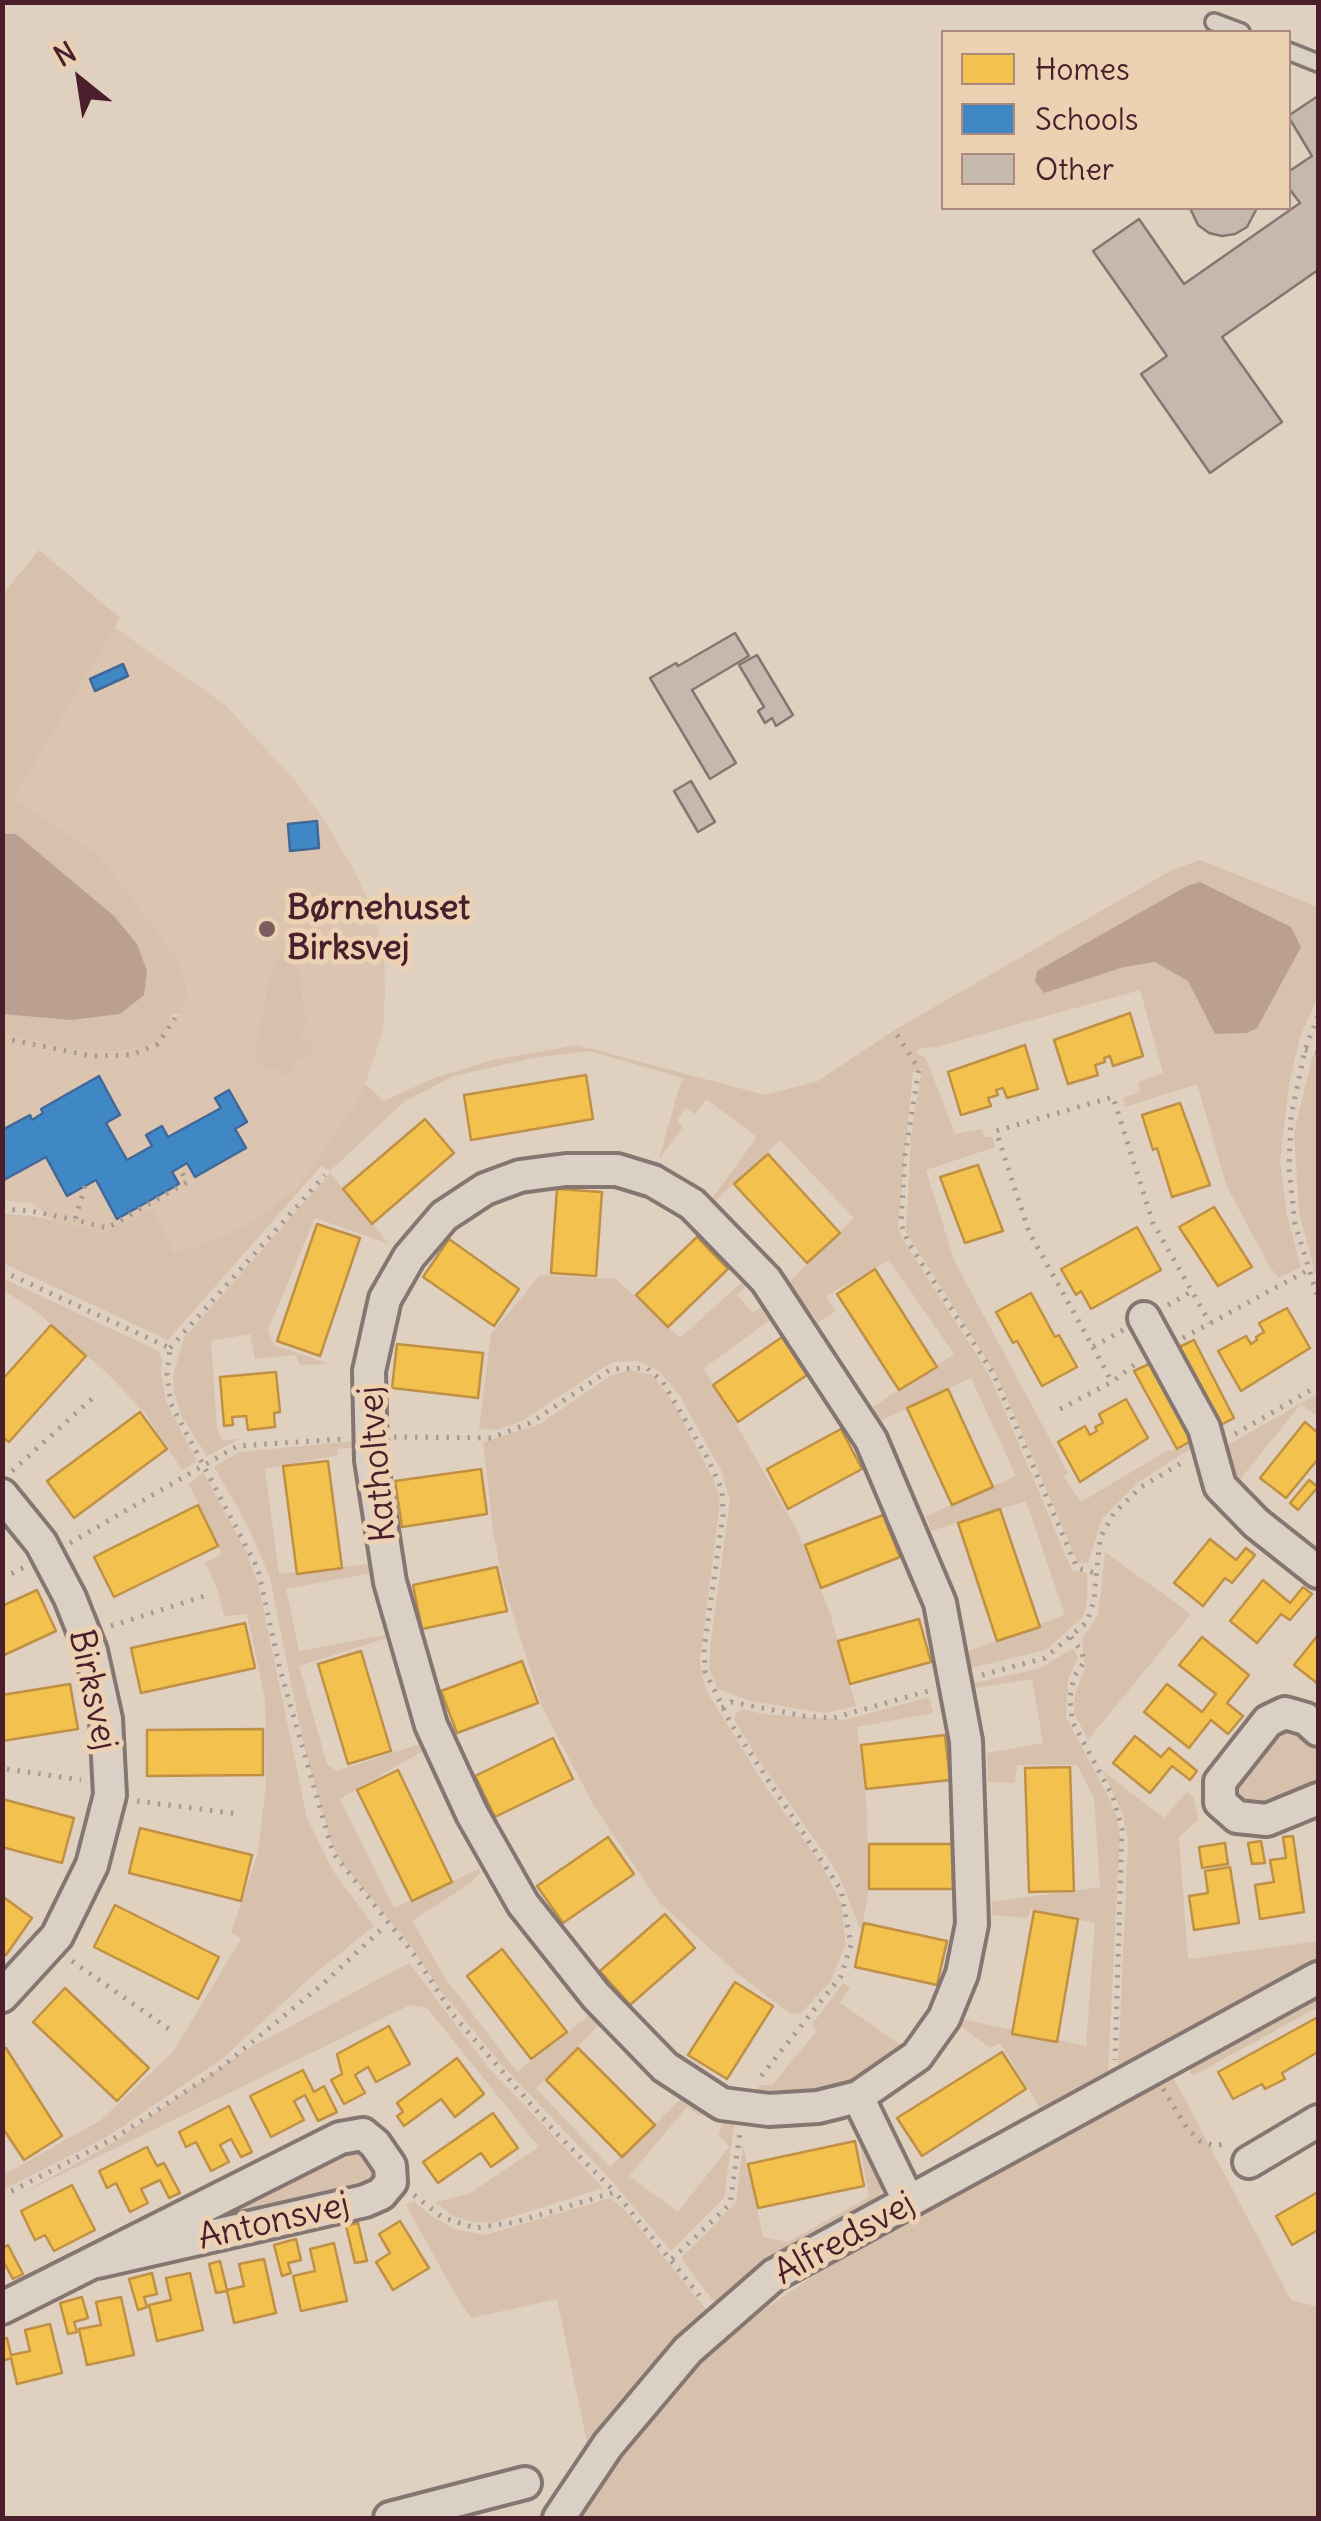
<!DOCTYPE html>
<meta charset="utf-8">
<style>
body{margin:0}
#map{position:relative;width:1321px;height:2521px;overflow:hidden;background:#dfd0c0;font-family:Delius,sans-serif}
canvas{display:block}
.frame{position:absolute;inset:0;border:5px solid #4a1f2b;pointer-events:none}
.legend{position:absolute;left:941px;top:30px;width:350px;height:180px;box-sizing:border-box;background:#ecd1b3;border:2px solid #ab8a7d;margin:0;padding:12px 18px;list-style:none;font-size:30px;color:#4a1f2b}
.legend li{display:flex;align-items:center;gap:20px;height:50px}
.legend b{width:50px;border:2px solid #ab8a7d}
.north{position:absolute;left:30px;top:30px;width:100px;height:100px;-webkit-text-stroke:8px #ecd1b3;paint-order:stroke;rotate:330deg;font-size:28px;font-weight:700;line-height:40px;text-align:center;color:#4a1f2b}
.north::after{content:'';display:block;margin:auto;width:35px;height:45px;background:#4a1f2b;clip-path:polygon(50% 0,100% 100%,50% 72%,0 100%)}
</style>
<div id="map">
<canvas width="1321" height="2521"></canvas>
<div class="frame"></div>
<ul class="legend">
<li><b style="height:28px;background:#f2c14e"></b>Homes</li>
<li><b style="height:28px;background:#3f88c5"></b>Schools</li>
<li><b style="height:28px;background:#c5b8ad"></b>Other</li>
</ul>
<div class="north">N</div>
</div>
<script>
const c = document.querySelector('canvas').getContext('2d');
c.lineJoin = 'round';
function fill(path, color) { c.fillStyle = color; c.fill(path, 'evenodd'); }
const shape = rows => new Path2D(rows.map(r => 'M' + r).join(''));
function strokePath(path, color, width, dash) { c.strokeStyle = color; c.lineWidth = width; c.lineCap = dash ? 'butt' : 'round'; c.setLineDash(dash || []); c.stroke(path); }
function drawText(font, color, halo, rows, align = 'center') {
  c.font = font + ' Delius,sans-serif'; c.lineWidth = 10; c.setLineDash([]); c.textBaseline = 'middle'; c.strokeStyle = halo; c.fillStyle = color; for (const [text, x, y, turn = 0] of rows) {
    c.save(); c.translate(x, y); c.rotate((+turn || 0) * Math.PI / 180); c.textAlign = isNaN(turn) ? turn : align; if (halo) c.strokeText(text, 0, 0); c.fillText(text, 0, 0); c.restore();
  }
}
const built = shape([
 [114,627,224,704,291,776,323,818,356,874,372,910,384,948,385,993,383,1030,365,1084,352,1110,298,1186,243,1228,195,1247,100,1262,33,1203,3,1201,3,1029,106,1051,183,1013,187,987,14,798]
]);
const green = shape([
 [39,550,120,618,14,798,100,857,175,956,187,987,183,1014,173,1013,160,1038,143,1047,117,1051,76,1050,3,1033,3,594],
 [1200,860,1318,907,1318,996,1300,1037,1289,1084,1280,1162,1287,1215,1301,1267,1279,1278,1270,1267,1227,1187,1197,1084,1125,1107,1123,1098,1140,1092,1138,1082,1163,1073,1140,990,936,1047,922,1048,915,1053,926,1058,955,1134,981,1129,985,1137,992,1137,995,1147,926,1170,954,1260,1068,1473,1064,1477,1081,1502,1168,1450,1180,1450,1193,1442,1195,1446,1137,1483,1102,1519,1088,1563,1078,1563,997,1376,906,1232,911,1137,922,1069,913,1072,898,1226,901,1236,990,1376,1072,1570,1087,1573,1087,1603,1083,1617,1046,1650,970,1668,966,1652,1065,1615,1026,1501,931,1531,926,1516,1016,1476,971,1378,880,1421,873,1407,954,1354,889,1260,826,1296,836,1311,818,1322,788,1283,854,1218,780,1140,714,1202,713,1197,757,1137,706,1099,695,1114,686,1108,677,1121,683,1127,659,1159,680,1084,685,1079,590,1051,533,1058,454,1076,405,1101,330,1171,321,1166,168,1340,3,1263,5,1214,33,1216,105,1233,152,1208,173,1251,195,1247,246,1226,298,1186,352,1110,365,1084,384,1101,434,1078,493,1060,577,1045,765,1095,818,1081,898,1028,1172,870],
 [282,954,297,962,306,1022,299,1037,313,1044,313,1053,295,1061,294,1072,285,1076,274,1067,267,1069,254,1059,272,966],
 [1313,1055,1318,1057,1318,1284,1299,1212,1294,1133],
 [330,1173,389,1244,315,1218,268,1330,274,1345,330,1364,299,1365,296,1355,255,1359,250,1334,211,1341,217,1428,222,1440,240,1439,207,1456,182,1417,174,1392,173,1375,184,1338],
 [540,1275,616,1279,680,1338,744,1280,748,1284,737,1295,753,1313,767,1303,777,1315,704,1368,797,1530,830,1613,856,1706,826,1713,750,1701,718,1689,709,1669,711,1639,730,1501,721,1470,680,1396,659,1371,638,1361,612,1362,520,1422,497,1430,479,1429,491,1334],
 [2,1278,157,1350,162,1358,161,1372,167,1404,197,1461,182,1470,145,1413,107,1373,36,1311,3,1290],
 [630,1370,652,1375,671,1399,713,1478,720,1501,700,1661,705,1688,762,1781,821,1864,841,1903,846,1943,831,1981,801,2013,791,2014,737,1973,658,1901,594,1806,542,1707,503,1582,493,1531,483,1442,540,1424,610,1376],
 [1318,1394,1318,1417,1301,1404,1237,1483,1224,1462,1223,1448,1301,1403],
 [356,1441,358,1447,337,1449,338,1455,265,1469,279,1574,370,1564,371,1573,286,1589,299,1651,385,1635,387,1638,299,1666,327,1764,337,1771,420,1744,423,1751,340,1799,394,1908,479,1869,480,1873,472,1882,412,1921,446,1979,517,2072,590,2015,599,2025,536,2088,610,2167,682,2098,706,2109,699,2116,687,2107,629,2176,678,2212,729,2147,718,2134,727,2114,735,2117,724,2198,671,2251,609,2178,499,2062,441,1991,410,1945,342,1863,332,1845,304,1747,270,1578,247,1524,214,1467,239,1452],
 [203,1472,245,1549,258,1583,307,1818,333,1871,374,1926,312,1976,222,2059,110,2135,3,2190,3,2175,101,2120,173,2052,241,1939,231,1933,258,1853,266,1784,265,1699,247,1614,224,1616,217,1588,205,1563,222,1554,189,1484],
 [1105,1552,1191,1614,1088,1740,1074,1713,1075,1694,1085,1668,1082,1639,1098,1615],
 [1073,1648,1078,1657,1068,1679,1066,1718,1105,1790,1116,1814,1120,1835,1108,2071,1040,2108,1000,2043,990,2048,958,2024,962,2019,1086,2046,1095,1923,1031,1909,1028,1918,992,1915,992,1902,1100,1887,1094,1798,1077,1765,1017,1765,1015,1783,988,1782,987,1753,1043,1743,1032,1679,976,1688,971,1684,1041,1668],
 [929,1697,933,1713,857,1727,867,1810,868,1894,861,1931,838,1873,754,1753,734,1719,736,1712,745,1709,762,1714,845,1720],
 [1279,1724,1301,1732,1318,1747,1318,1783,1287,1801,1241,1810,1227,1795],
 [1102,1770,1164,1818,1187,1792,1193,1797,1199,1819,1179,1837,1188,1959,1318,1941,1318,1960,1118,2068,1128,1841,1123,1814],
 [409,1963,487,2066,603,2188,493,2223,472,2222,453,2216,435,2202,469,2194,539,2147,427,2008,410,2005,15,2197,109,2145,246,2050],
 [843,1983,850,1987,840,2003,905,2048,866,2074,824,2089,782,2094,756,2091,760,2085,772,2085,816,2032,812,2024],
 [1318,1990,1318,2007,1193,2076,1186,2065],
 [1173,2077,1291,2300,1318,2307,1318,2518,582,2518,641,2428,713,2348,757,2314,868,2239],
 [856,2123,882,2167,882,2192,875,2202,799,2245,718,2307,681,2258,736,2203,743,2144,763,2237,788,2242,869,2197],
 [358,2146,376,2170,375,2180,366,2188,239,2215,236,2211,239,2201],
 [610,2198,625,2210,709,2313,641,2384,588,2447,557,2299,471,2318,455,2294,406,2205,414,2201,433,2217,455,2229,485,2235]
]);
const water = shape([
 [2,834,16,834,114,916,137,944,147,971,144,995,120,1014,71,1020,3,1014],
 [1200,882,1291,927,1301,947,1257,1028,1247,1033,1215,1034,1188,981,1155,962,1124,967,1044,993,1035,981,1037,971,1187,886]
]);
const homes = shape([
 [1130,1013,1143,1056,1113,1066,1110,1056,1104,1058,1105,1062,1095,1065,1098,1075,1068,1084,1054,1040,1130,1013],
 [1025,1045,1038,1089,1007,1098,1003,1088,996,1090,998,1095,988,1098,991,1106,961,1115,948,1072,1025,1045],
 [586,1075,593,1119,471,1140,464,1095,586,1075],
 [1180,1103,1210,1185,1172,1197,1157,1148,1153,1150,1142,1115,1180,1103],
 [425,1119,454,1153,372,1224,343,1189,425,1119],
 [768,1154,840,1233,807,1263,734,1184,768,1154],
 [978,1165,1003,1231,965,1243,940,1177,978,1165],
 [557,1189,602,1192,596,1276,551,1273,557,1189],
 [1214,1207,1252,1267,1218,1286,1179,1227,1214,1207],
 [317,1224,360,1238,320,1356,277,1341,317,1224],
 [1137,1227,1161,1270,1091,1309,1081,1291,1076,1295,1061,1269,1137,1227],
 [697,1237,728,1269,668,1327,636,1295,697,1237],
 [449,1239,519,1289,494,1326,423,1277,449,1239],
 [875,1269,937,1367,899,1390,837,1294,875,1269],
 [1031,1293,1055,1337,1059,1335,1077,1367,1042,1386,1017,1341,1013,1343,996,1312,1031,1293],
 [1287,1308,1310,1348,1241,1391,1218,1351,1246,1336,1251,1344,1257,1340,1256,1337,1264,1332,1259,1323,1287,1308],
 [51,1325,86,1356,9,1442,2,1437,2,1380,51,1325],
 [782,1337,807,1375,738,1422,713,1385,782,1337],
 [1194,1340,1234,1418,1217,1427,1177,1348,1194,1340],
 [397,1344,483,1353,478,1398,392,1388,397,1344],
 [1151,1363,1193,1440,1177,1449,1134,1371,1151,1363],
 [276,1372,280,1412,274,1413,275,1427,248,1430,246,1416,232,1417,233,1425,224,1426,220,1377,276,1372],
 [948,1389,993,1487,952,1505,907,1408,948,1389],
 [1126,1399,1148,1438,1080,1482,1058,1442,1085,1426,1090,1435,1097,1431,1095,1427,1103,1423,1099,1414,1126,1399],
 [140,1412,167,1449,74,1518,47,1481,140,1412],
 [1305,1422,1318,1433,1318,1459,1286,1498,1260,1478,1305,1422],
 [841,1429,862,1469,788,1509,767,1469,841,1429],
 [328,1461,342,1568,297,1574,283,1466,328,1461],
 [481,1469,487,1514,402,1527,395,1481,481,1469],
 [1309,1480,1318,1487,1298,1510,1290,1503,1309,1480],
 [198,1505,218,1546,114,1597,94,1557,198,1505],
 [1000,1509,1040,1627,997,1641,958,1523,1000,1509],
 [883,1515,900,1557,821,1588,805,1545,883,1515],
 [1210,1539,1236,1560,1246,1548,1255,1555,1232,1583,1225,1578,1203,1606,1174,1583,1210,1539],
 [497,1567,507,1611,422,1629,413,1585,497,1567],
 [1263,1580,1290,1603,1303,1587,1312,1594,1290,1620,1281,1614,1257,1643,1230,1621,1263,1580],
 [37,1590,56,1631,2,1656,2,1606,37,1590],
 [919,1619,931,1662,850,1684,838,1641,919,1619],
 [245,1623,255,1668,141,1693,131,1648,245,1623],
 [1318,1635,1318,1684,1294,1665,1318,1635],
 [1202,1637,1249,1675,1227,1703,1243,1716,1228,1734,1211,1720,1189,1748,1144,1712,1167,1684,1202,1712,1216,1694,1179,1665,1202,1637],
 [361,1651,391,1751,348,1764,318,1664,361,1651],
 [522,1661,538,1703,457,1733,441,1691,522,1661],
 [70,1684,78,1729,2,1741,2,1695,70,1684],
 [263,1729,263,1775,147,1776,147,1730,263,1729],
 [945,1735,950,1780,866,1789,861,1745,945,1735],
 [1135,1736,1161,1757,1169,1748,1197,1771,1190,1780,1172,1766,1150,1793,1113,1763,1135,1736],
 [553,1738,573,1779,495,1817,475,1776,553,1738],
 [1070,1767,1074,1891,1029,1892,1025,1768,1070,1767],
 [398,1770,452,1882,412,1901,357,1790,398,1770],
 [2,1799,74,1818,62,1863,2,1847,2,1799],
 [140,1828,252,1855,241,1901,129,1873,140,1828],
 [1293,1836,1304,1912,1260,1919,1255,1885,1274,1882,1270,1860,1286,1858,1283,1837,1293,1836],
 [608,1837,634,1874,563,1923,537,1886,608,1837],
 [1261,1841,1265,1863,1252,1864,1248,1843,1261,1841],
 [1225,1843,1228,1864,1202,1868,1199,1847,1225,1843],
 [869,1844,953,1844,953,1889,869,1889,869,1844],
 [1230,1867,1239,1923,1194,1930,1189,1896,1208,1893,1205,1871,1230,1867],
 [2,1896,32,1918,6,1955,2,1953,2,1896],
 [115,1905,219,1957,198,1999,94,1947,115,1905],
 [1034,1911,1078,1919,1057,2042,1012,2034,1034,1911],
 [665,1914,695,1948,630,2005,600,1971,665,1914],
 [864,1923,947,1941,937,1985,855,1967,864,1923],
 [502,1949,567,2032,531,2059,467,1976,502,1949],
 [735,1982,773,2006,727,2079,688,2055,735,1982],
 [65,1988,149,2068,117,2101,33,2022,65,1988],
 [1318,2017,1318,2052,1282,2073,1285,2079,1265,2089,1262,2084,1233,2099,1218,2072,1318,2017],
 [389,2026,410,2064,376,2082,368,2067,355,2075,365,2093,344,2104,331,2080,342,2074,337,2054,389,2026],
 [6,2048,62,2136,24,2160,2,2127,2,2050,6,2048],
 [578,2048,655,2125,622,2157,546,2080,578,2048],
 [1002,2052,1026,2089,922,2156,897,2118,1002,2052],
 [457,2058,484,2094,455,2117,441,2099,404,2126,397,2116,403,2112,397,2103,457,2058],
 [303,2070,314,2092,324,2086,337,2112,318,2121,305,2095,294,2101,304,2120,271,2137,250,2096,303,2070],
 [229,2106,252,2152,241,2157,231,2139,220,2145,229,2162,211,2171,196,2142,186,2147,179,2132,229,2106],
 [493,2113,518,2148,491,2167,481,2153,438,2183,423,2162,493,2113],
 [855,2141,864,2186,758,2208,748,2164,855,2141],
 [147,2147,157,2166,164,2163,180,2193,169,2198,160,2180,141,2189,148,2203,130,2212,116,2183,107,2188,99,2171,147,2147],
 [72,2185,95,2230,54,2251,45,2235,35,2240,21,2211,72,2185],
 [1318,2192,1318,2230,1292,2245,1276,2216,1318,2192],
 [400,2221,429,2268,393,2290,376,2262,390,2253,379,2234,400,2221],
 [358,2223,367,2261,355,2263,346,2226,358,2223],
 [296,2239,301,2260,288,2263,291,2273,282,2276,274,2245,296,2239],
 [334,2243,347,2301,301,2311,293,2276,315,2271,310,2249,334,2243],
 [2,2244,4,2247,8,2245,23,2274,13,2279,2,2259,2,2244],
 [264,2259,276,2313,234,2323,227,2291,216,2293,209,2264,220,2261,227,2290,244,2286,239,2264,264,2259],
 [152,2273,157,2294,144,2297,147,2307,138,2310,129,2279,152,2273],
 [190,2273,203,2330,157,2341,149,2305,171,2300,166,2278,190,2273],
 [82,2297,88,2318,74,2322,77,2332,68,2334,60,2303,82,2297],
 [121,2297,134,2355,87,2365,79,2329,101,2325,96,2302,121,2297],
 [50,2324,62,2373,17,2384,11,2358,2,2361,2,2339,7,2338,11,2355,30,2351,25,2330,50,2324]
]);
const schools = shape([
 [123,664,128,676,95,691,90,679,123,664],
 [317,821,319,848,290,851,288,824,317,821],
 [99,1076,120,1115,106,1123,127,1160,152,1146,146,1135,162,1126,168,1137,221,1108,215,1098,229,1090,247,1122,235,1129,246,1148,195,1177,187,1163,172,1172,179,1184,117,1219,96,1180,67,1196,46,1157,2,1181,2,1130,30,1115,32,1120,43,1113,41,1109,99,1076]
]);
const building = shape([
 [1318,96,1318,270,1222,337,1282,422,1210,473,1141,374,1167,356,1093,251,1139,219,1184,284,1300,203,1288,187,1288,172,1312,156,1288,116,1318,96],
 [1190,208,1257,208,1247,227,1235,234,1222,236,1209,233,1198,225,1190,208],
 [735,633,749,656,692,690,736,763,710,779,650,678,676,663,678,666,735,633],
 [757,655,793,715,776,726,772,718,765,723,758,711,764,707,739,665,757,655],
 [691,781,715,822,698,832,674,791,691,781]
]);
const path = shape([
 [1318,1016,1305,1050,1291,1116,1289,1169,1295,1224,1318,1298],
 [897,1035,919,1069,905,1155,901,1224,908,1242,993,1373,1077,1568,1095,1573],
 [2,1038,92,1056,131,1055,158,1044,175,1018],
 [1305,1050,1318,1053],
 [85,1186,75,1220,107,1228,187,1182,179,1167],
 [2,1209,31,1211,75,1220],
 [2,1271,170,1348,167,1375,171,1404,258,1569,280,1669,333,1853,415,1956,454,2016,556,2133,615,2192],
 [1168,1305,1191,1292],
 [1123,1330,1093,1347,1029,1232,996,1131,1113,1097,1153,1223,1210,1323],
 [1183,1338,1308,1270],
 [1093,1347,1112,1382],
 [170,1348,325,1175],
 [1060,1409,1112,1382,1138,1362],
 [1235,1434,1318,1386],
 [394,1437,491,1438,530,1423,611,1369,647,1368,663,1382,709,1461,722,1490,723,1515,704,1649,705,1671,731,1724,841,1890,851,1945,841,1976,758,2080],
 [12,1471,96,1395],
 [70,1543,237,1446,343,1439],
 [2,1578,25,1567],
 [111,1626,211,1594],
 [1071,1637,1082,1652,1084,1662,1074,1677,1070,1697,1072,1721,1113,1797,1122,1829,1115,2060],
 [982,1675,1045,1658,1087,1622,1094,1600,1100,1538,1114,1513,1141,1487,1185,1461],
 [722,1708,731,1702,804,1716,833,1718,928,1691],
 [7,1769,81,1780],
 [137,1801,239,1814],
 [72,1961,173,2032],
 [1163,2089,1187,2128,1200,2141,1216,2146,1229,2142],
 [414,2195,442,2217,475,2228,516,2222,615,2192,703,2300],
 [2,2196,113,2139,217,2071,324,1983,386,1925],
 [672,2259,730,2204,740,2133]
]);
const lane = shape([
 [1214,22,1241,32],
 [1288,51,1318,63]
]);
const street = shape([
 [1144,1318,1204,1428,1220,1486,1256,1523,1318,1572],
 [2,1495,41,1543,70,1598,91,1651,106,1719,110,1795,92,1865,57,1936,2,1996],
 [1318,1730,1306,1719,1285,1713,1268,1721,1220,1782,1220,1802,1237,1817,1267,1820,1318,1799],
 [858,2097,818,2107,769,2110,722,2104,665,2067,596,1996,523,1904,472,1814,431,1725,390,1582,371,1460,369,1371,385,1299,409,1257,444,1216,485,1189,520,1176,566,1170,617,1170,653,1181,692,1204,766,1280,871,1440,940,1603,966,1741,972,1924,962,1974,944,2018,917,2056,858,2097,909,2202],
 [1249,2162,1318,2121],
 [2,2308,340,2138,363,2134,375,2144,390,2166,391,2182,381,2194,365,2201,97,2262],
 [390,2518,525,2483],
 [559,2518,608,2445,688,2350,774,2275,1318,1978]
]);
const markers = [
 [267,929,10,"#7e5d5f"]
];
const poiNames = [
 ["Børnehuset",287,909],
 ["Birksvej",287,949]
];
const streetNames = [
 ["Katholtvej",378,1464,-95],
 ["Birksvej",92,1690,78],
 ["Antonsvej",274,2222,-13],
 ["Alfredsvej",845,2239,-29]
];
fill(built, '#dbc5b0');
fill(green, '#d7c1ad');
fill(water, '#bba091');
fill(homes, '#f2c14e');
strokePath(homes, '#c09044', 2.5);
fill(schools, '#3f88c5');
strokePath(schools, '#426897', 2.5);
fill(building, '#c5b8ad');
strokePath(building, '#857671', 2.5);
strokePath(lane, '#857671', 22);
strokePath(street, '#857671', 38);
strokePath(path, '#a69a94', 5, [2.5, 8]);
strokePath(lane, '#dad0c5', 15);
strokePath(street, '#dad0c5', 30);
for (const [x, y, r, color] of markers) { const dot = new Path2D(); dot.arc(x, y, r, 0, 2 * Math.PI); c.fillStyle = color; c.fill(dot); strokePath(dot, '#ecd1b3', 4); }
drawText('bold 35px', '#4a1f2b', '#ecd1b3', poiNames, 'left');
drawText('35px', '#4a1f2b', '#ecd1b3', streetNames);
</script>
